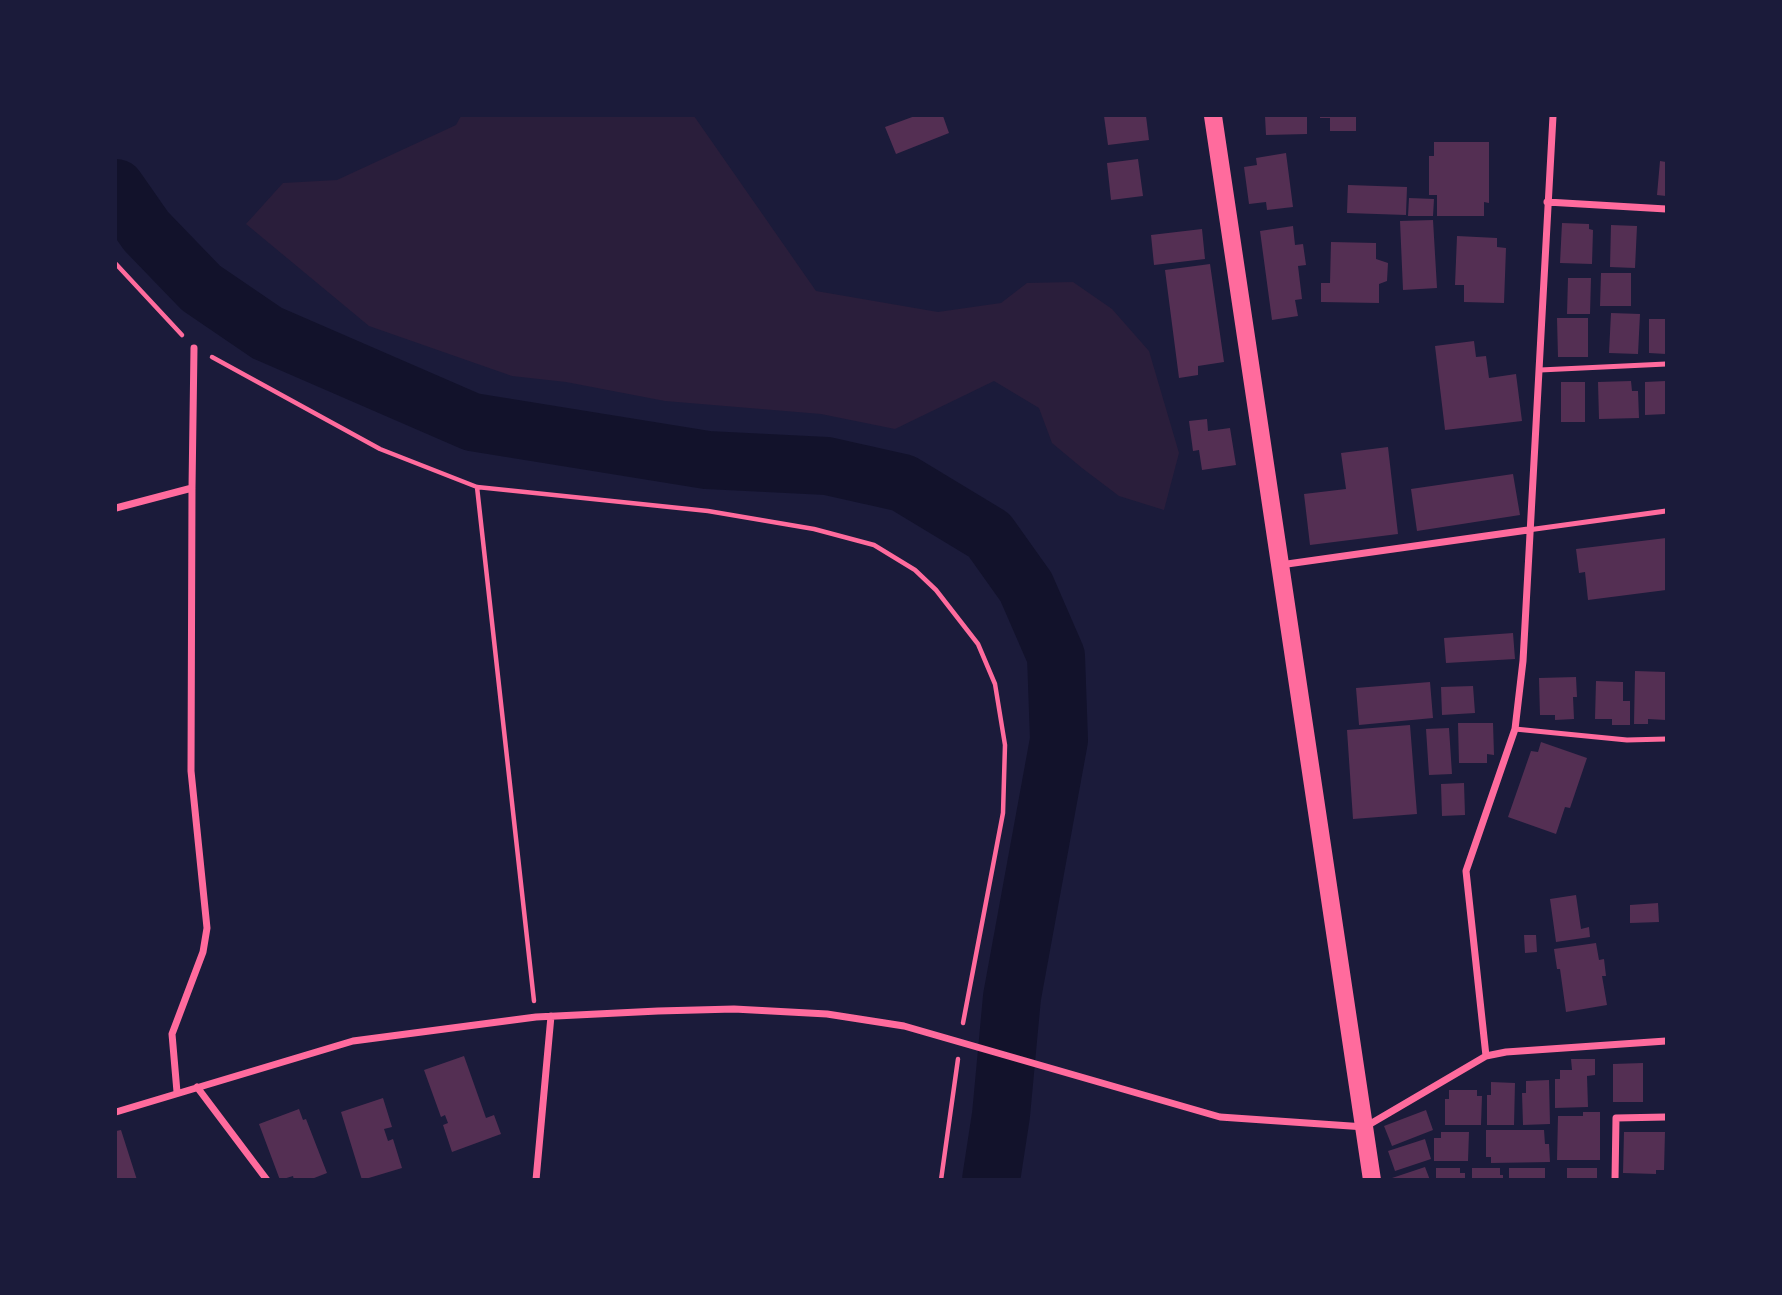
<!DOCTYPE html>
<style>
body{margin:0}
#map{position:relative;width:1782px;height:1295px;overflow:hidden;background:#1b1b3a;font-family:"Fira Sans Condensed",sans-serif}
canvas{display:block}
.frame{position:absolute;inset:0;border:117px solid #1b1b3a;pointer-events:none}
</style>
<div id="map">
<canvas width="1782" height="1295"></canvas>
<div class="frame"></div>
</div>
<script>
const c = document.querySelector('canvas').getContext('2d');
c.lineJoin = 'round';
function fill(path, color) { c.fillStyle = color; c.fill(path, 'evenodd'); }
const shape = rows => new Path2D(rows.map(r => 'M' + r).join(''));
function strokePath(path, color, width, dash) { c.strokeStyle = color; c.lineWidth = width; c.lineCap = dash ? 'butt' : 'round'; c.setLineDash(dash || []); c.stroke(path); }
const green = shape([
 [461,116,694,116,816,291,938,312,1001,303,1027,283,1073,282,1112,309,1149,351,1179,453,1164,510,1119,496,1082,468,1052,443,1039,408,994,381,895,429,821,414,665,401,566,382,512,376,369,326,246,224,283,183,337,180,456,125]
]);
const river = shape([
 [116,188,146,231,201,288,267,333,472,422,707,460,827,466,903,483,989,535,1026,587,1056,656,1059,740,1012,997,1001,1115,991,1180]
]);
const building = shape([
 [915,116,943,116,949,133,896,154,885,127],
 [1104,116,1146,116,1149,140,1108,145],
 [1265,116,1307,116,1307,134,1266,135],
 [1320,116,1356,116,1356,131,1330,131,1330,118,1320,118],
 [1434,142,1489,142,1489,203,1484,202,1484,216,1437,216,1437,195,1429,195,1429,156,1434,156],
 [1286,153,1293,207,1267,210,1266,202,1249,204,1244,167,1257,165,1256,158],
 [1138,159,1143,196,1111,200,1107,163],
 [1660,161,1666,162,1666,196,1657,195],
 [1348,185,1407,187,1406,215,1347,213],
 [1409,198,1434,199,1433,216,1408,216],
 [1433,220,1437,288,1403,290,1400,221],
 [1562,223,1589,224,1589,229,1593,230,1592,264,1560,263],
 [1611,225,1637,226,1635,268,1610,267],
 [1293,226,1295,245,1303,244,1306,265,1298,266,1302,299,1295,300,1298,316,1272,320,1260,231],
 [1202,229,1205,259,1154,265,1151,235],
 [1457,236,1497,238,1497,247,1506,248,1504,303,1464,302,1464,285,1455,285],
 [1331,242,1376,243,1376,259,1388,263,1387,281,1379,284,1379,303,1321,302,1321,283,1330,283],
 [1210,264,1224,362,1198,366,1198,375,1179,378,1165,270],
 [1601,273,1631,273,1631,306,1600,306],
 [1568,278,1591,278,1590,314,1567,314],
 [1611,313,1640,314,1638,354,1609,353],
 [1557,318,1588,318,1588,357,1558,357],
 [1649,319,1666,319,1666,354,1649,353],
 [1474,341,1476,357,1486,356,1489,378,1516,374,1522,421,1445,430,1435,346],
 [1631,381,1632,391,1638,391,1639,418,1599,419,1598,382],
 [1666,381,1666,414,1645,415,1645,382],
 [1561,382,1585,382,1585,422,1561,422],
 [1207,419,1208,431,1230,428,1236,465,1202,470,1199,450,1193,451,1189,421],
 [1388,447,1398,534,1310,545,1304,494,1346,489,1341,453],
 [1513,474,1520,515,1417,531,1411,489],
 [1666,538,1666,590,1588,600,1585,572,1579,573,1576,549],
 [1513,633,1515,659,1446,663,1444,638],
 [1635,671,1666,672,1666,720,1648,719,1648,724,1634,724],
 [1576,677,1577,697,1573,697,1574,719,1555,720,1555,715,1540,715,1539,678],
 [1596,681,1623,682,1623,701,1630,701,1630,725,1612,725,1612,719,1595,719],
 [1430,682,1433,718,1359,725,1356,688],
 [1473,686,1475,713,1442,715,1441,687],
 [1458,723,1493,723,1494,755,1487,754,1487,763,1459,763],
 [1410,725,1417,814,1353,819,1347,730],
 [1449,728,1452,774,1429,775,1426,729],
 [1541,742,1587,758,1570,808,1565,807,1556,834,1508,817,1531,751,1538,752],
 [1464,783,1465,815,1442,816,1441,784],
 [1576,895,1581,929,1589,927,1590,937,1556,942,1550,899],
 [1658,903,1659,922,1630,923,1630,905],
 [1524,935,1536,935,1537,952,1525,953],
 [1596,943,1599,960,1604,959,1606,976,1602,976,1607,1005,1566,1012,1560,969,1557,969,1554,949],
 [464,1056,486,1118,494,1115,501,1134,452,1152,443,1125,448,1123,445,1115,441,1117,424,1070],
 [1571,1059,1595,1059,1595,1075,1587,1076,1588,1107,1555,1108,1555,1079,1560,1079,1560,1070,1572,1070],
 [1643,1063,1643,1102,1613,1102,1613,1064],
 [1549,1080,1550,1124,1523,1125,1522,1093,1526,1093,1526,1081],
 [1491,1082,1515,1083,1514,1125,1487,1125,1487,1095,1491,1095],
 [1449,1090,1477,1090,1477,1096,1482,1096,1481,1125,1445,1125,1445,1099,1449,1099],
 [383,1098,392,1127,384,1129,388,1141,393,1139,402,1168,362,1180,341,1112],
 [299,1109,303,1120,306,1119,327,1173,309,1180,294,1180,293,1176,280,1180,259,1124],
 [1426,1110,1433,1130,1392,1146,1384,1126],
 [1583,1112,1600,1112,1600,1160,1557,1160,1558,1116,1583,1116],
 [121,1130,137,1180,116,1180,116,1131],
 [1486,1130,1544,1130,1545,1144,1549,1144,1550,1162,1491,1163,1491,1157,1486,1157],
 [1441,1132,1469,1132,1468,1161,1434,1161,1434,1138,1441,1138],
 [1624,1132,1665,1132,1664,1170,1656,1170,1656,1174,1623,1173],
 [1425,1139,1431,1159,1395,1171,1388,1151],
 [1425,1167,1430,1180,1389,1180,1389,1179],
 [1436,1168,1460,1168,1460,1173,1465,1173,1465,1180,1436,1180],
 [1472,1168,1500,1168,1500,1175,1503,1175,1503,1180,1472,1180],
 [1509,1168,1545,1168,1545,1180,1509,1180],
 [1567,1168,1597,1168,1597,1180,1567,1180]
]);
const path = shape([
 [116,264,182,335],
 [212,357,380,449,477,487,708,511,814,529,874,545,915,570,936,590,978,644,995,684,1005,745,1003,813,963,1023],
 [477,487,534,1001],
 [941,1180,958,1059]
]);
const service = shape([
 [1540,370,1666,364],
 [1528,530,1666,511],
 [1515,729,1627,740,1666,739]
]);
const minor = shape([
 [1547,202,1666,209],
 [116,508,192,488],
 [1280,565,1528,530],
 [1486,1056,1466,871,1515,729,1523,661,1553,116],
 [197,1087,267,1180],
 [177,1092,172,1034,203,952,207,928,191,771,192,488,194,348],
 [116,1112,353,1041,536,1017,658,1011,734,1009,827,1014,904,1026,1220,1117,1365,1127,1486,1056,1506,1052,1666,1041],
 [536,1180,551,1016],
 [1615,1180,1616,1118,1666,1117]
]);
const primary = shape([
 [1213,116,1372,1180]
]);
fill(green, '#2a1e3b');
strokePath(river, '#12122b', 58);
fill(building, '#542f53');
strokePath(path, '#ff6b9d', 4.5);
strokePath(service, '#ff6b9d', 5);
strokePath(minor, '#ff6b9d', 7);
strokePath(primary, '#ff6b9d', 18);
</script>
